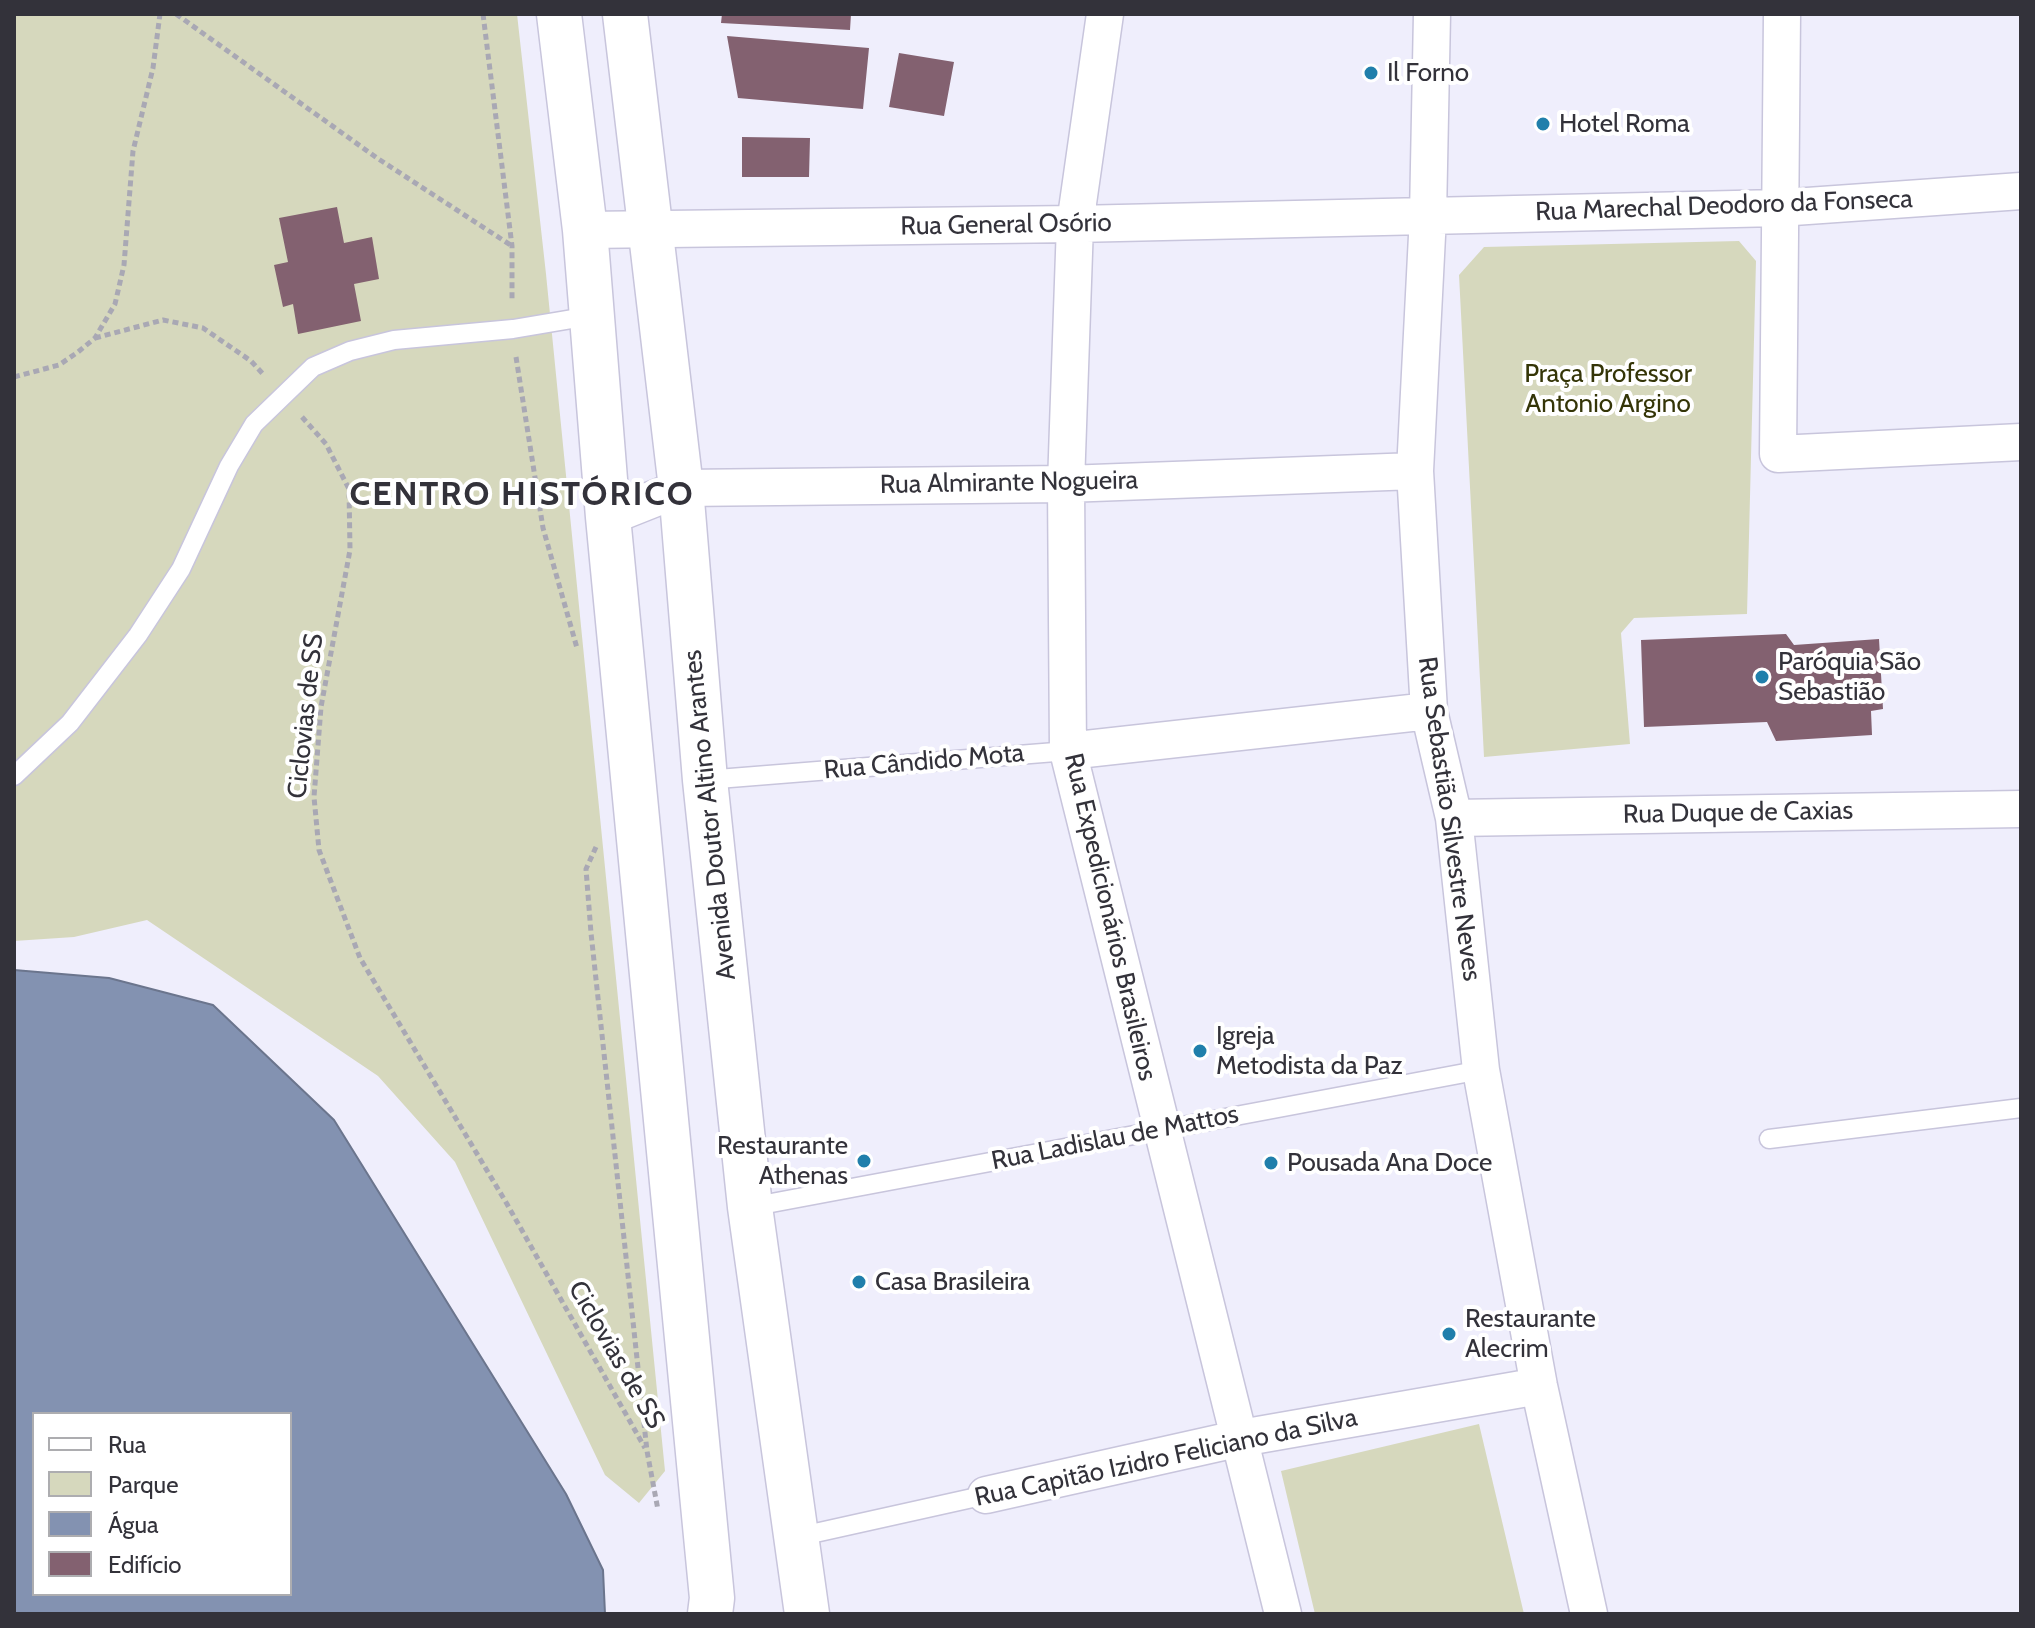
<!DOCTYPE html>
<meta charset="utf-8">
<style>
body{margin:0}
#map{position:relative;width:2035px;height:1628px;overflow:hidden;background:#efeefc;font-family:Cabin,sans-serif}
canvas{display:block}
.frame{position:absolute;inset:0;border:16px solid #33323a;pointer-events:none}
.legend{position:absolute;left:32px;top:1412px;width:260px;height:184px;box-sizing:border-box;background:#fff;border:2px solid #adadb0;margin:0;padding:10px 14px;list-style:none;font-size:24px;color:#33323a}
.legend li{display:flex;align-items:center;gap:16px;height:40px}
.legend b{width:40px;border:2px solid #adadb0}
</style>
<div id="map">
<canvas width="2035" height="1628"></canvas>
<div class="frame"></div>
<ul class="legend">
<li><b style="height:10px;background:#fff"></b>Rua</li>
<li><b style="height:22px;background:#d6d8bd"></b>Parque</li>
<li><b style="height:22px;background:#8392b1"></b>Água</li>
<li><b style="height:22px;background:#836170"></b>Edifício</li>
</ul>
</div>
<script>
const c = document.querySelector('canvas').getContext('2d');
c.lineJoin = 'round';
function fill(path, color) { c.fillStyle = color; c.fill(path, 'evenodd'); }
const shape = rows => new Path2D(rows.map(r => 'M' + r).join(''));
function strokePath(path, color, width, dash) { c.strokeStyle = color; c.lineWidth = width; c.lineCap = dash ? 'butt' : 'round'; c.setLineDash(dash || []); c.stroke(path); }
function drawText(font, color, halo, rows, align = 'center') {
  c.font = font + ' Cabin,sans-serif'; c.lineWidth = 8; c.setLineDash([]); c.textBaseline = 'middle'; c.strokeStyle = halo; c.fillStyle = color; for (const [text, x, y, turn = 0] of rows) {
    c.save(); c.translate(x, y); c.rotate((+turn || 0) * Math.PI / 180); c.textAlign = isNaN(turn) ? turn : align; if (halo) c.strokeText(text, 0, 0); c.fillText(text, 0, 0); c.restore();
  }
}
const green = shape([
 [14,14,517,14,546,274,665,1471,639,1503,605,1475,455,1162,378,1076,147,920,74,937,14,941],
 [1739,241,1756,261,1747,614,1634,618,1621,633,1630,744,1484,757,1459,275,1484,247],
 [1479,1424,1524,1614,1315,1614,1281,1471]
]);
const water = shape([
 [14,970,109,978,213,1005,334,1120,566,1494,603,1570,605,1614,14,1614,14,970],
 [34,1414,290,1414,290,1594,34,1594,34,1414]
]);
const building = shape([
 [722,14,851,14,850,30,721,23],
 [727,36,869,48,863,109,738,98],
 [899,53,954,62,944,116,889,107],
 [742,137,810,138,809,177,742,177],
 [337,207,344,243,372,237,379,279,354,284,361,321,298,334,293,304,283,307,274,265,288,262,279,218],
 [1786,634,1794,645,1879,639,1883,709,1871,711,1872,735,1776,741,1767,722,1644,727,1641,640]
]);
const path = shape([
 [176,14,377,158,512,246],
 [483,14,512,246,512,299],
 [95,338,163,320,203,328,251,361,263,374],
 [516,357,543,528,577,648],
 [14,377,59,365,78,352,95,338,115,304,124,265,133,151,153,68,160,14],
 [302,417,326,444,349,489,350,550,321,707,314,797,319,850,360,958,507,1204,645,1448],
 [596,847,586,869,591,933,647,1451,658,1510]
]);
const lane = shape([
 [14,776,70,723,138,635,181,569,229,466,254,424,313,367,350,351,394,340,513,329,590,316],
 [705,780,1068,751],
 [1769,1139,2021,1108],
 [750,1207,1481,1070],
 [797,1537,986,1495]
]);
const street = shape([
 [1105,14,1075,224,1066,484,1068,751,1283,1614],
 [1432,14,1428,216,1415,471,1429,711,1454,818,1481,1070,1539,1386,1589,1614],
 [1782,14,1778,454,2021,442],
 [585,230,1075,224,1779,208,2021,191],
 [608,517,681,488,1066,484,1415,471],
 [1068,751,1429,711],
 [1454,818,2021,809],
 [986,1495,1241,1438,1539,1386]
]);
const secondary = shape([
 [559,14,585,230,608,517,712,1598,710,1614],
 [625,14,681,488,705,780,750,1207,807,1614]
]);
const markers = [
 [1371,73,8,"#207fab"],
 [1543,124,8,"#207fab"],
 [1762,677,8,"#207fab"],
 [1200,1051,8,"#207fab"],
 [864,1161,8,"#207fab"],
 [1271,1163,8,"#207fab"],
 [859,1282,8,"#207fab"],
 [1449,1334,8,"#207fab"]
];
const poiNames = [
 ["Il Forno",1387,73],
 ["Hotel Roma",1559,124],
 ["Paróquia São",1778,662],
 ["Sebastião",1778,692],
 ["Igreja",1216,1036],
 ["Metodista da Paz",1216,1066],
 ["Restaurante",848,1146,"right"],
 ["Athenas",848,1176,"right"],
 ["Pousada Ana Doce",1287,1163],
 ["Casa Brasileira",875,1282],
 ["Restaurante",1465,1319],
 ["Alecrim",1465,1349]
];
const streetNames = [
 ["Rua Marechal Deodoro da Fonseca",1724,206,-2],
 ["Rua General Osório",1006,225,-1],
 ["Rua Almirante Nogueira",1009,483,-1],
 ["Ciclovias de SS",306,716,-84],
 ["Rua Cândido Mota",924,762,-5],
 ["Rua Duque de Caxias",1738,813,-1],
 ["Avenida Doutor Altino Arantes",710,815,-96],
 ["Rua Sebastião Silvestre Neves",1449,819,82],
 ["Rua Expedicionários Brasileiros",1110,917,77],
 ["Rua Ladislau de Mattos",1115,1138,-11],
 ["Ciclovias de SS",616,1355,60],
 ["Rua Capitão Izidro Feliciano da Silva",1166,1458,-12]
];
const parkNames = [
 ["Praça Professor",1608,374],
 ["Antonio Argino",1608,404]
];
const districtNames = [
 ["CENTRO HISTÓRICO",522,495]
];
fill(green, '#d6d8bd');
fill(water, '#8392b1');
strokePath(water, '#6b758d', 2);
fill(building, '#836170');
strokePath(lane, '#c8c5dc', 21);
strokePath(street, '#c8c5dc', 39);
strokePath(secondary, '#c8c5dc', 47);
strokePath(path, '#a9a8b4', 5, [6, 4]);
strokePath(lane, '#fff', 18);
strokePath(street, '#fff', 36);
strokePath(secondary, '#fff', 44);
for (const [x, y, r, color] of markers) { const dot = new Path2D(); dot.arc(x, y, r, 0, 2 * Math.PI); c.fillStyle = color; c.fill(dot); strokePath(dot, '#fff', 3); }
drawText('26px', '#33323a', '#fff', poiNames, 'left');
drawText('26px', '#33323a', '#fff', streetNames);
drawText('26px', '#343507', '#fff', parkNames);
c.letterSpacing = '2px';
drawText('bold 34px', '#33323a', '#fff', districtNames);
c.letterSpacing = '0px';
</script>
